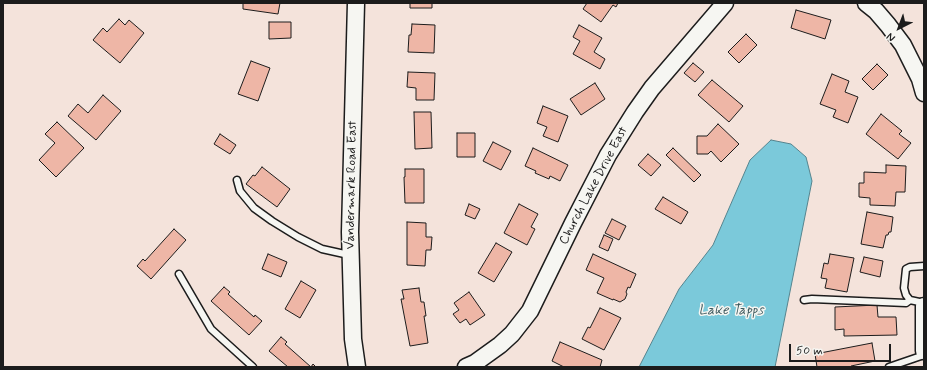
<!DOCTYPE html>
<style>
body{margin:0}
#map{position:relative;width:927px;height:370px;overflow:hidden;background:#f4e3db;font-family:Mynerve,sans-serif}
canvas{display:block}
.frame{position:absolute;inset:0;border:4px solid #1c1c1c;pointer-events:none}
.north{position:absolute;left:879px;top:8px;width:40px;height:40px;-webkit-text-stroke:3px #f6f6f2;paint-order:stroke;rotate:222deg;font-size:11px;font-weight:700;line-height:16px;text-align:center;color:#1c1c1c}
.north::after{content:'';display:block;margin:auto;width:14px;height:18px;background:#1c1c1c;clip-path:polygon(50% 0,100% 100%,50% 72%,0 100%)}
.scale{position:absolute;left:789px;top:344px;width:102px;height:18px;box-sizing:border-box;border:2px solid #1c1c1c;border-top:0;padding-left:5px;font-size:12px;line-height:14px;white-space:nowrap;color:#1c1c1c;-webkit-text-stroke:3px #f6f6f2;paint-order:stroke}
</style>
<div id="map">
<canvas width="927" height="370"></canvas>
<div class="frame"></div>
<div class="north">N</div>
<div class="scale">50 m</div>
</div>
<script>
const c = document.querySelector('canvas').getContext('2d');
c.lineJoin = 'round';
function fill(path, color) { c.fillStyle = color; c.fill(path, 'evenodd'); }
const shape = rows => new Path2D(rows.map(r => 'M' + r).join(''));
function strokePath(path, color, width, dash) { c.strokeStyle = color; c.lineWidth = width; c.lineCap = dash ? 'butt' : 'round'; c.setLineDash(dash || []); c.stroke(path); }
function drawText(font, color, halo, rows, align = 'center') {
  c.font = font + ' Mynerve,sans-serif'; c.lineWidth = 3; c.setLineDash([]); c.textBaseline = 'middle'; c.strokeStyle = halo; c.fillStyle = color; for (const [text, x, y, turn = 0] of rows) {
    c.save(); c.translate(x, y); c.rotate((+turn || 0) * Math.PI / 180); c.textAlign = isNaN(turn) ? turn : align; if (halo) c.strokeText(text, 0, 0); c.fillText(text, 0, 0); c.restore();
  }
}
const water = shape([
 [771,140,791,144,806,157,812,181,775,367,639,367,679,289,713,245,750,160,771,140]
]);
const building = shape([
 [243,3,280,3,278,14,243,9,243,3],
 [410,3,432,3,432,8,410,8,410,3],
 [587,3,618,3,616,7,613,5,601,22,583,9,587,3],
 [796,10,831,20,825,39,791,28,796,10],
 [119,19,125,25,129,20,144,33,120,63,93,40,103,28,107,32,119,19],
 [269,22,291,22,291,38,269,39,269,22],
 [412,24,435,25,434,53,408,52,409,35,411,35,412,24],
 [579,25,602,38,594,52,605,59,600,69,573,54,580,41,573,37,579,25],
 [746,34,757,45,739,63,728,52,746,34],
 [251,61,270,68,258,101,238,94,251,61],
 [693,63,704,72,695,82,684,73,693,63],
 [877,64,888,75,873,90,862,79,877,64],
 [408,72,435,73,434,100,416,100,416,88,407,87,408,72],
 [832,74,849,81,845,92,858,97,848,123,833,117,836,110,820,104,832,74],
 [712,80,743,106,729,122,698,95,712,80],
 [595,83,605,99,581,115,570,99,595,83],
 [103,95,121,111,96,140,68,116,78,104,88,113,103,95],
 [543,106,568,116,558,142,543,136,547,127,537,123,543,106],
 [414,112,431,112,432,148,415,149,414,112],
 [881,114,902,131,899,134,911,143,898,159,866,134,881,114],
 [57,122,84,148,56,177,39,160,55,143,45,134,57,122],
 [718,124,739,144,721,162,711,151,708,154,697,154,697,136,707,136,718,124],
 [457,133,475,133,475,157,457,157,457,133],
 [220,134,236,145,230,154,214,144,220,134],
 [493,142,511,151,501,170,483,161,493,142],
 [533,148,568,165,560,181,550,176,549,179,535,173,536,171,525,166,533,148],
 [673,148,701,175,694,182,666,155,673,148],
 [648,154,661,165,651,176,638,165,648,154],
 [886,165,906,166,905,192,896,192,895,206,870,205,870,198,859,197,859,183,864,183,864,172,886,173,886,165],
 [262,167,290,189,277,207,246,184,253,175,255,176,262,167],
 [405,169,424,169,424,203,405,203,404,177,405,177,405,169],
 [663,197,688,212,681,224,655,209,663,197],
 [469,204,480,209,475,219,465,215,469,204],
 [519,204,538,214,531,227,535,229,527,245,504,233,519,204],
 [867,212,893,217,891,232,889,232,888,235,886,235,883,248,861,244,867,212],
 [612,219,626,226,619,240,605,233,612,219],
 [407,222,426,223,426,237,432,237,431,250,426,250,425,266,407,265,407,222],
 [174,229,186,240,151,279,137,266,143,259,145,261,174,229],
 [604,235,613,239,608,251,599,247,604,235],
 [496,243,512,252,494,282,478,273,496,243],
 [268,254,287,262,281,277,262,269,268,254],
 [593,254,636,274,630,288,628,287,626,292,627,294,625,299,620,302,613,299,613,300,597,293,604,278,586,270,593,254],
 [830,254,854,258,847,292,825,288,827,279,821,278,824,263,828,264,830,254],
 [864,257,883,261,880,277,860,272,864,257],
 [301,281,316,290,300,318,285,309,301,281],
 [224,287,230,292,228,294,254,317,255,315,262,321,249,335,211,301,224,287],
 [419,288,421,302,424,302,426,316,424,316,428,343,410,346,401,299,404,299,402,290,419,288],
 [469,292,485,315,470,325,466,319,460,323,453,314,459,310,454,303,469,292],
 [877,305,878,317,896,317,897,335,844,336,844,329,835,330,835,307,877,305],
 [600,308,621,318,604,350,582,339,588,327,590,328,600,308],
 [281,337,287,342,285,344,311,367,313,364,316,367,288,367,269,351,281,337],
 [560,342,602,360,600,367,564,367,552,361,560,342],
 [872,343,875,361,851,366,851,367,817,367,815,354,872,343]
]);
const service = shape([
 [237,180,240,191,254,208,272,221,298,237,322,249,349,255],
 [179,274,211,329,253,367],
 [804,300,812,299,906,303,910,300,924,303],
 [910,300,906,295,904,288,906,269,910,267,924,266],
 [889,367,924,355]
]);
const tertiary = shape([
 [356,3,350,232,353,339,357,367],
 [866,3,876,11,888,25,903,45,920,79,924,93],
 [924,306,924,351],
 [466,367,475,363,500,345,512,334,530,311,573,223,608,155,635,112,652,88,725,3]
]);
const streetNames = [
 ["Vandermark Road East",352,185,-89],
 ["Church Lake Drive East",594,186,-62]
];
const waterNames = [
 ["Lake Tapps",731,311]
];
fill(water, '#7bc9da');
strokePath(water, '#55848e', 1);
fill(building, '#eeb6a6');
strokePath(building, '#1c1c1c', 1);
strokePath(service, '#1c1c1c', 9);
strokePath(tertiary, '#1c1c1c', 19);
strokePath(service, '#f6f6f2', 6);
strokePath(tertiary, '#f6f6f2', 16);
drawText('13px', '#1c1c1c', '#f6f6f2', streetNames);
drawText('italic 14px', '#3d595e', '#f6f6f2', waterNames);
</script>
